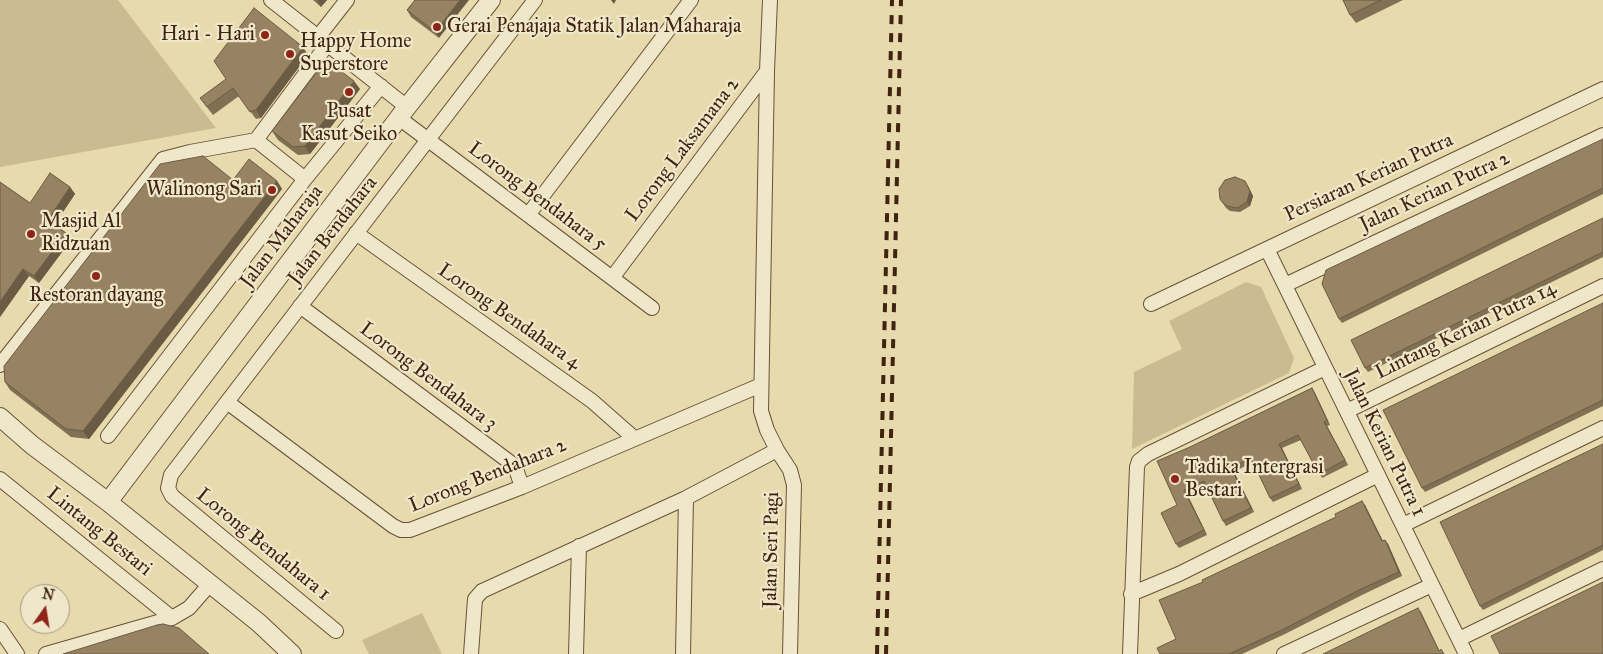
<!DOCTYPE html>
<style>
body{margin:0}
#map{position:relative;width:1603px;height:654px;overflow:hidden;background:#e7daac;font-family:"IM FELL Great Primer",serif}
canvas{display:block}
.north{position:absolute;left:20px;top:584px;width:50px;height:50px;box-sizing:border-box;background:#efe7c9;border:1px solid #a99980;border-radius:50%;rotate:13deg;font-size:14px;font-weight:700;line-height:20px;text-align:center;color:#412312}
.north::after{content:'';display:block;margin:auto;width:18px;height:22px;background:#8f2418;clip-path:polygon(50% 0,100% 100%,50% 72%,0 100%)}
</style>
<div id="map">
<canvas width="1603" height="654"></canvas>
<div class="north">N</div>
</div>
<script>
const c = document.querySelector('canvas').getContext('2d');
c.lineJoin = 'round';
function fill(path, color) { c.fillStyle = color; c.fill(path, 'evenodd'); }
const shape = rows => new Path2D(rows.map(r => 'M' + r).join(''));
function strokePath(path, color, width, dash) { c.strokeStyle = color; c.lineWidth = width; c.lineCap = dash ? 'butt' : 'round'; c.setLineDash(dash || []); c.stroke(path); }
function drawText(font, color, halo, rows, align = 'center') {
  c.font = font + ' "IM FELL Great Primer",serif'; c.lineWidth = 4.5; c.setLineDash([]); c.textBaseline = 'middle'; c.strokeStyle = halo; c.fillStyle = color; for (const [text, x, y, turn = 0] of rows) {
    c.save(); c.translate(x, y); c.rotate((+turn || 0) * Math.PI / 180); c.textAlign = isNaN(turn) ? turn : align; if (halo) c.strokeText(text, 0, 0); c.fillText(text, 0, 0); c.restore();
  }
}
const green = shape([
 [0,0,118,0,216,128,0,167],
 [1246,282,1261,287,1294,358,1289,373,1132,449,1134,372,1182,349,1169,321],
 [422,613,442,654,369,654,362,640]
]);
const minor = shape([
 [271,0,407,107],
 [770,0,767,71,761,411,767,430,777,450,790,470,794,485,790,654],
 [318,37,347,0],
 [399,118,652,308],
 [256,140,305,179],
 [528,215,691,0],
 [356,233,592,401,634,438],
 [1267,249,1466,654],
 [612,278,767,71],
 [1285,285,1603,135],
 [1151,304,1603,89],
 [300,306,515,466,522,487],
 [0,365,163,159,190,152,256,140,327,45],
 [227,402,393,526,401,530,410,530,522,487,761,385],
 [1347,411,1603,286],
 [108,436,305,179,381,86],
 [0,479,172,618],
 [1403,525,1603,428],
 [1131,594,1179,574,1378,475],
 [0,629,17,654],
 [336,631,172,496,168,488,171,475,535,0],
 [1459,639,1603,569],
 [46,654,172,618,189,608,210,584],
 [471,654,475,599,482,591,686,498,777,450],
 [576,654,579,546],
 [683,654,686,498],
 [1130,654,1137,467,1139,461,1148,454,1325,368],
 [1284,654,1432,585]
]);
const tertiary = shape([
 [0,417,32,445,108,502,259,623,292,654],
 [108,502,407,107,491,0]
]);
const rail = shape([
 [877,654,892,0],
 [886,654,901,0]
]);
const wall = shape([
 [313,0,327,0,321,7],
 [415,0,439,38,411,17,407,10],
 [1343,0,1403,0,1356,23,1350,15],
 [308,55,261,118,256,119,239,96,213,115,206,106,226,79],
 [360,89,310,154,298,155,278,140,272,131],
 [1603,139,1603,194,1342,323,1339,319],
 [233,180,277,181,282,189,89,439,71,437,10,390,5,382],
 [0,182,30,203,70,187,75,194,54,225,66,233,71,240,39,283,29,276,0,317],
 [1248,186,1253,196,1250,206,1240,212,1230,211,1226,208,1220,199],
 [1603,218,1603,257,1368,372,1365,368],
 [1603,303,1603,406,1425,492,1422,488],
 [1312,388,1315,393,1330,425,1327,426,1348,465,1322,478,1301,440,1282,448,1302,489,1273,502,1270,498,1253,462,1234,472,1254,512,1226,526,1223,521,1206,486,1187,494,1207,535,1179,548,1176,544,1177,505,1190,447],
 [1603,444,1603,550,1483,610,1480,606],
 [1365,505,1383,541,1385,540,1388,544,1402,576,1364,594,1285,634,1242,654,1160,654,1176,639,1203,582]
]);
const shadedWall = shape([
 [317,0,327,0,321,7],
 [460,0,469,0,439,38,435,32],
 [611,0,616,0,614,4],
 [303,47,308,55,261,118,256,110],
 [354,81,360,89,310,154,305,146],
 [277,181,282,189,89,439,83,431],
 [1245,181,1248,186,1253,196,1250,206,1247,202],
 [70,187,75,194,53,227,48,220],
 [66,233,71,240,39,283,34,276],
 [23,269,29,276,0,317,0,302],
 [1312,388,1315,393,1330,425,1327,420],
 [1324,422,1327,426,1348,465,1345,460],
 [1279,444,1282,448,1302,489,1299,484],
 [1231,468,1234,472,1254,512,1251,508],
 [1184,490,1187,494,1207,535,1204,530],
 [1362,501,1365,505,1385,546,1382,541],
 [1385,540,1388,544,1402,576,1399,572],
 [1418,608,1421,612,1441,654,1439,651]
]);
const building = shape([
 [415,0,460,0,435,32,407,10,415,0],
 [1343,0,1381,0,1350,15,1343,0],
 [254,8,303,47,256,110,250,112,233,88,207,107,200,98,226,79,214,61,254,8],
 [326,60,354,81,305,146,293,147,272,131,326,60],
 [1603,139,1603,188,1339,319,1322,284,1326,270,1603,139],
 [203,156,233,180,249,159,277,181,83,431,66,429,5,382,4,366,160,164,203,156],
 [50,173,70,187,48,220,66,233,34,276,23,269,0,302,0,182,30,203,50,173],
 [1235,177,1245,181,1250,191,1247,202,1237,208,1227,206,1223,203,1220,199,1219,189,1225,180,1235,177],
 [1603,218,1603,252,1365,368,1351,340,1603,218],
 [1603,303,1603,400,1422,488,1383,410,1603,303],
 [1312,388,1327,420,1324,422,1345,460,1319,474,1298,435,1279,444,1299,484,1270,498,1251,458,1231,468,1251,508,1223,521,1204,481,1184,490,1204,530,1176,544,1161,513,1177,505,1157,461,1190,447,1312,388],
 [1603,444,1603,545,1480,606,1440,522,1603,444],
 [1362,501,1382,541,1385,540,1399,572,1361,589,1282,630,1229,654,1160,654,1157,648,1176,639,1159,600,1203,582,1202,580,1336,517,1335,514,1362,501],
 [1603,582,1603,654,1500,654,1491,636,1603,582],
 [1418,608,1439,651,1441,649,1444,654,1323,654,1418,608],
 [163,624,179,628,209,654,63,654,157,625,163,624]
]);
const markers = [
 [437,27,5,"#8f2418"],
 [265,35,5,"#8f2418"],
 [290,54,5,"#8f2418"],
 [349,92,5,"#8f2418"],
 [272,190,5,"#8f2418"],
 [31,234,5,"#8f2418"],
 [96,276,5,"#8f2418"],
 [1175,479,5,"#8f2418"]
];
const poiNames = [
 ["Gerai Penajaja Statik Jalan Maharaja",447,27],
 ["Hari - Hari",255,35,"right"],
 ["Happy Home",300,42],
 ["Superstore",300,65],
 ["Pusat",349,112,"center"],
 ["Kasut Seiko",349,135,"center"],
 ["Walinong Sari",262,190,"right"],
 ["Masjid Al",41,222],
 ["Ridzuan",41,245],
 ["Restoran dayang",96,296,"center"],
 ["Tadika Intergrasi",1185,468],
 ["Bestari",1185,491]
];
const streetNames = [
 ["Lorong Laksamana 2",683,150,-53],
 ["Persiaran Kerian Putra",1369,178,-25],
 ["Jalan Kerian Putra 2",1435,192,-25],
 ["Lorong Bendahara 5",537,197,37],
 ["Jalan Bendahara",333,231,-52],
 ["Jalan Maharaja",282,237,-53],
 ["Lorong Bendahara 4",509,317,35],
 ["Lintang Kerian Putra 14",1466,331,-26],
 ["Lorong Bendahara 3",428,377,37],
 ["Jalan Kerian Putra 1",1384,443,64],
 ["Lorong Bendahara 2",488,476,-22],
 ["Lintang Bestari",99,532,39],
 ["Lorong Bendahara 1",263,545,39],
 ["Jalan Seri Pagi",772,550,-89]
];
fill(green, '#cbbb92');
strokePath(minor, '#6a5138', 16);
strokePath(tertiary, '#6a5138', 20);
strokePath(minor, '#efe7c9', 14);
strokePath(tertiary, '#efe7c9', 18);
strokePath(rail, '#412312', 4, [9, 9]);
fill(wall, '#827054');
fill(shadedWall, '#6a5b45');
fill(building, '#978262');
strokePath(building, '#6a5b45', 1);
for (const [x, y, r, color] of markers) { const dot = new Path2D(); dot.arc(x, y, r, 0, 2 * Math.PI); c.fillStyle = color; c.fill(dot); strokePath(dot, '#efe7c9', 2); }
drawText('20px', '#412312', '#efe7c9', poiNames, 'left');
drawText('20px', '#412312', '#efe7c9', streetNames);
</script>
